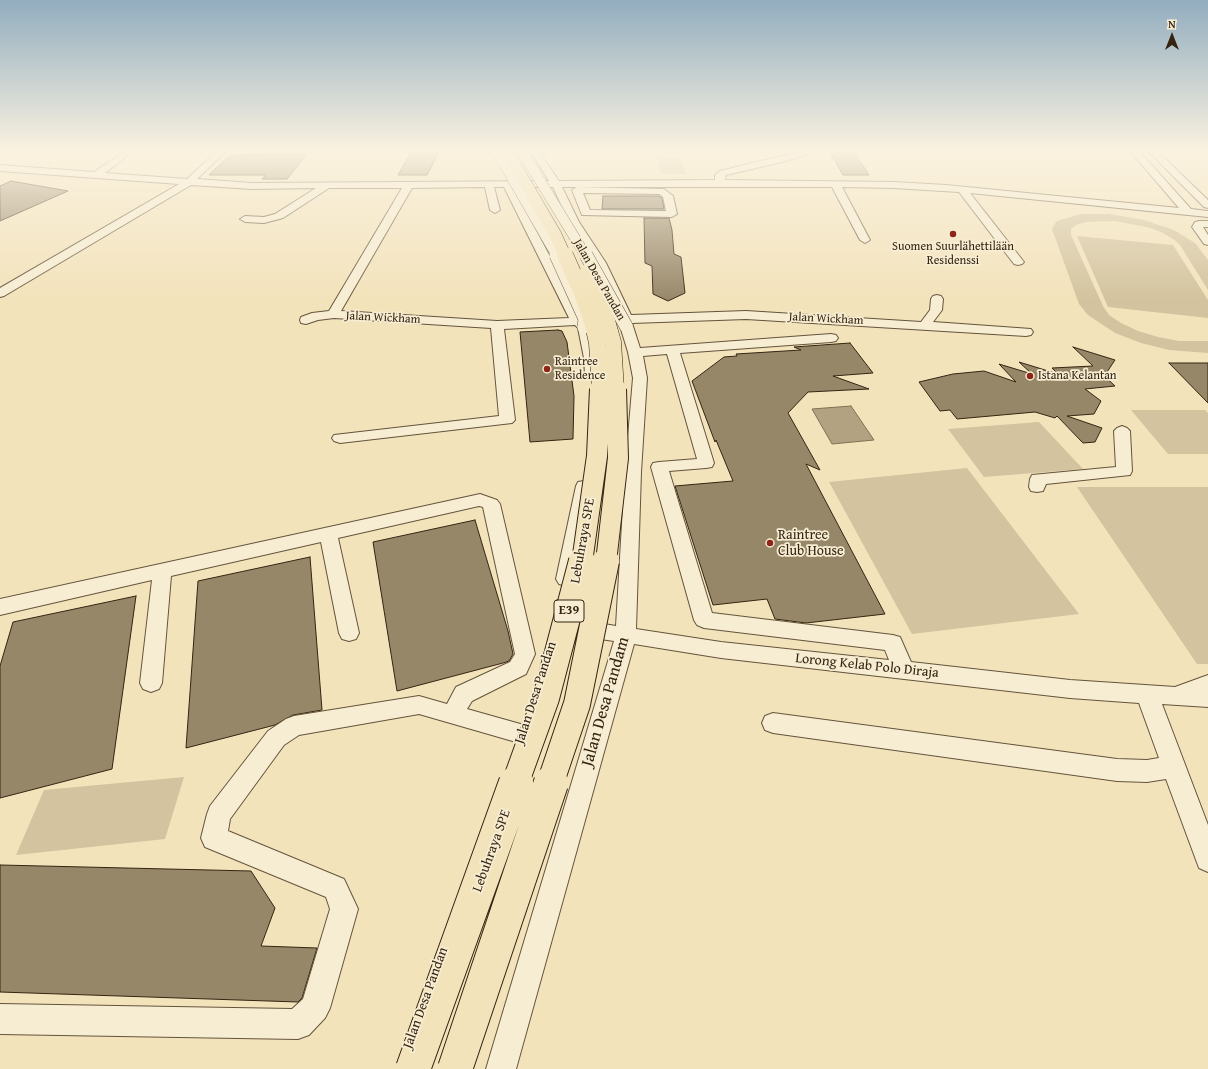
<!DOCTYPE html>
<meta charset="utf-8">
<style>
body{margin:0}
#map{position:relative;width:1208px;height:1069px;overflow:hidden;background:#f3e3bb;font-family:"Gentium Book Plus",serif}
canvas{display:block}
.north{position:absolute;left:1152px;top:16px;width:40px;height:40px;-webkit-text-stroke:3px #f7edd3;paint-order:stroke;rotate:0deg;font-size:11px;font-weight:700;line-height:16px;text-align:center;color:#342411}
.north::after{content:'';display:block;margin:auto;width:14px;height:18px;background:#342411;clip-path:polygon(50% 0,100% 100%,50% 72%,0 100%)}
</style>
<div id="map">
<canvas width="1208" height="1069"></canvas>
<div class="north">N</div>
</div>
<script>
const c = document.querySelector('canvas').getContext('2d');
c.lineJoin = 'round';
function fill(path, color) { c.fillStyle = color; c.fill(path, 'evenodd'); }
const shape = rows => new Path2D(rows.map(r => 'M' + r).join(''));
function strokePath(path, color, width, dash) { c.strokeStyle = color; c.lineWidth = width; c.lineCap = dash ? 'butt' : 'round'; c.setLineDash(dash || []); c.stroke(path); }
function drawText(font, color, halo, rows, align = 'center') {
  c.font = font + ' "Gentium Book Plus",serif'; c.lineWidth = 3.5; c.setLineDash([]); c.textBaseline = 'middle'; c.strokeStyle = halo; c.fillStyle = color; for (const [text, x, y, turn = 0] of rows) {
    c.save(); c.translate(x, y); c.rotate((+turn || 0) * Math.PI / 180); c.textAlign = isNaN(turn) ? turn : align; if (halo) c.strokeText(text, 0, 0); c.fillText(text, 0, 0); c.restore();
  }
}
const green = shape([
 [657,157,680,157,686,174,661,174],
 [1081,214,1110,214,1144,220,1174,230,1195,243,1208,260,1208,290,1180,245,1173,239,1161,232,1147,227,1114,221,1086,222,1076,225,1071,229,1071,235,1103,306,1109,315,1121,323,1138,331,1158,337,1179,341,1208,341,1208,353,1169,350,1141,343,1115,333,1088,315,1079,304,1052,229,1056,222,1060,220],
 [1077,236,1173,245,1208,300,1208,318,1108,307],
 [1131,410,1205,410,1208,413,1208,454,1168,454],
 [1039,422,1083,469,984,477,948,429],
 [967,468,1079,614,912,634,829,482],
 [1077,487,1208,487,1208,664,1197,664],
 [184,777,165,839,16,855,44,790]
]);
const water = shape([
 [851,406,874,440,832,444,812,409,851,406]
]);
const building = shape([
 [411,152,439,152,427,175,398,175,411,152],
 [830,152,854,152,869,175,843,175,830,152],
 [307,154,287,179,262,179,266,175,209,175,230,155,307,154],
 [11,181,68,191,0,221,0,186,11,181],
 [603,196,659,196,662,198,664,209,602,209,603,196],
 [644,218,669,218,672,230,674,254,681,257,685,293,668,301,653,294,652,266,645,263,644,218],
 [558,330,562,331,567,342,574,396,573,439,530,442,520,332,558,330],
 [850,343,873,373,833,376,869,389,808,392,788,413,820,470,806,464,885,614,806,623,775,619,767,599,713,605,675,486,733,481,716,440,715,442,692,381,724,357,737,356,736,354,801,350,794,347,850,343],
 [1073,347,1115,360,1107,372,1100,372,1115,386,1085,389,1101,401,1094,414,1067,416,1102,428,1095,442,1083,443,1057,416,1055,418,1035,412,957,419,950,410,940,411,919,382,953,374,984,371,1016,382,999,364,1032,374,1019,362,1058,374,1052,368,1093,366,1073,347],
 [1169,363,1208,363,1208,403,1169,363],
 [475,520,508,631,513,654,509,661,503,663,397,691,373,542,475,520],
 [310,557,322,710,293,715,275,725,186,748,198,581,310,557],
 [136,596,112,769,0,798,0,666,13,622,136,596],
 [0,865,251,871,275,908,261,946,317,948,302,998,298,1002,0,992,0,865]
]);
const minor = shape([
 [216,152,225,152,197,179,252,183,549,181,531,152,539,152,559,181,715,180,715,175,720,171,797,152,810,152,809,154,782,162,726,175,725,180,894,182,946,185,1179,208,1131,152,1140,152,1191,209,1208,211,1208,217,970,193,1024,262,1022,264,1018,265,1014,264,959,192,894,188,842,187,870,240,865,243,860,240,832,187,562,187,579,222,606,263,631,315,746,311,921,322,930,310,931,299,933,296,937,295,941,296,943,299,942,310,933,322,1031,329,1033,332,1031,335,1026,336,746,319,632,323,640,348,831,334,836,335,838,338,836,341,831,342,680,353,714,463,712,467,706,468,669,471,712,613,893,635,900,637,911,662,1070,680,1175,687,1208,675,1208,707,1162,704,1208,825,1208,872,1199,868,1166,779,1147,782,1117,781,773,733,765,730,762,723,765,716,773,713,1117,759,1147,760,1159,758,1139,703,1070,698,721,658,634,644,516,1069,486,1069,614,641,580,636,573,634,570,628,573,622,580,620,616,626,625,472,633,378,628,352,620,326,620,319,594,263,569,222,553,187,513,187,581,315,590,327,598,358,599,375,597,378,592,379,587,378,585,375,584,358,578,328,575,325,504,329,515,420,512,423,340,443,334,441,332,438,334,435,499,416,491,328,334,318,318,320,306,324,301,323,300,320,301,317,312,313,329,311,402,188,329,188,283,218,264,223,245,222,240,219,245,216,264,217,275,214,316,188,252,189,191,185,4,296,0,297,0,288,179,184,0,171,0,165,94,172,122,153,125,154,126,156,125,158,105,173,187,179,216,152],
 [485,187,490,210,495,213,500,210,494,187,504,187,569,318,497,321,341,311,412,188,485,187],
 [667,354,697,459,659,462,653,463,651,467,694,620,697,625,704,628,885,650,889,660,721,642,636,629,641,472,647,378,643,356,667,354],
 [1149,152,1158,152,1208,200,1208,208,1204,207,1149,152],
 [577,187,664,189,673,196,677,214,672,217,582,215,572,190,577,187],
 [583,193,659,194,663,197,666,211,590,210,583,193],
 [1199,221,1208,221,1208,227,1203,227,1208,235,1208,245,1204,244,1192,227,1195,222,1199,221],
 [1122,426,1127,428,1130,431,1132,471,1130,475,1046,484,1043,491,1037,492,1031,491,1029,487,1030,479,1032,475,1116,467,1114,431,1117,428,1122,426],
 [584,481,590,482,592,486,576,579,573,584,566,586,559,584,556,579,576,486,578,482,584,481],
 [480,494,497,500,500,504,535,654,526,674,472,701,467,709,531,727,534,734,531,741,523,744,419,714,299,735,284,745,230,819,228,831,344,879,358,909,330,1008,325,1018,309,1035,298,1039,0,1034,0,1004,292,1009,303,999,330,909,326,897,205,847,201,838,207,814,210,806,268,731,286,719,294,716,419,696,447,704,456,687,510,662,515,654,483,507,479,506,338,538,359,633,356,639,349,641,342,639,339,633,321,542,171,576,162,683,159,689,151,692,143,689,140,683,152,580,0,615,0,599,480,494]
]);
const minorBridgeFar1 = shape([
 [523,153,586,256],
 [499,155,557,256]
]);
const minorBridge = shape([
 [556,255,585,319,584,327],
 [586,255,626,326]
]);
const highwayBridgeFar4 = shape([
 [507,152,555,234,565,256]
]);
const highwayBridgeFar3 = shape([
 [565,255,582,293,593,325,597,343,600,390],
 [588,272,601,300,613,342,616,390]
]);
const highwayBridgeFar2 = shape([
 [582,562,597,456,600,389],
 [606,562,618,458,616,389]
]);
const highwayBridgeFar1 = shape([
 [515,784,546,698,582,561],
 [550,784,577,704,606,561]
]);
const highwayBridge = shape([
 [413,1069,516,783],
 [455,1069,551,783]
]);
const markers = [
 [953,234,4,"#8f2418"],
 [547,369,4,"#8f2418"],
 [1030,376,4,"#8f2418"],
 [770,543,4,"#8f2418"]
];
const farPoinames = [
 ["Suomen Suurlähettilään",953,247,"center"],
 ["Residenssi",953,261,"center"],
 ["Raintree",555,362],
 ["Residence",555,376],
 ["Istana Kelantan",1038,376]
];
const farStreetnames = [
 ["Jalan Desa Pandan",599,280,60],
 ["Jalan Wickham",383,318,3],
 ["Jalan Wickham",826,319,3]
];
const shields = [
 [569,611,30]
];
const shieldNames = [
 ["E39",569,611]
];
const poiNames = [
 ["Raintree",778,535],
 ["Club House",778,551]
];
const streetNames = [
 ["Lebuhraya SPE",583,541,-80],
 ["Lorong Kelab Polo Diraja",867,666,6],
 ["Jalan Desa Pandan",536,693,-72],
 ["Lebuhraya SPE",492,851,-70],
 ["Jalan Desa Pandan",426,998,-70]
];
const nearStreetnames = [
 ["Jalan Desa Pandam",606,702,-74]
];
fill(green, '#d3c39e');
fill(water, '#b2a281');
strokePath(water, '#807054', 1);
fill(building, '#978769');
strokePath(building, '#342411', 1);
strokePath(minor, '#64543c', 2);
fill(minor, '#f7edd3');
strokePath(minorBridgeFar1, '#64543c', 11, []);
strokePath(minorBridge, '#64543c', 14, []);
strokePath(highwayBridgeFar4, '#342411', 13, []);
strokePath(highwayBridgeFar3, '#342411', 17, []);
strokePath(highwayBridgeFar2, '#342411', 22, []);
strokePath(highwayBridgeFar1, '#342411', 28, []);
strokePath(highwayBridge, '#342411', 36, []);
strokePath(minorBridgeFar1, '#f7edd3', 10);
strokePath(minorBridge, '#f7edd3', 13);
strokePath(highwayBridgeFar4, '#f3e3bb', 12);
strokePath(highwayBridgeFar3, '#f3e3bb', 16);
strokePath(highwayBridgeFar2, '#f3e3bb', 20);
strokePath(highwayBridgeFar1, '#f3e3bb', 26);
strokePath(highwayBridge, '#f3e3bb', 34);
const sky = c.createLinearGradient(0, 0, 0, 301);
sky.addColorStop(0, '#92adbf');
sky.addColorStop(0.5, '#faf2e0');
sky.addColorStop(1, '#faf2e000');
c.fillStyle = sky;
c.fillRect(0, 0, 1208, 301);
for (const [x, y, r, color] of markers) { const dot = new Path2D(); dot.arc(x, y, r, 0, 2 * Math.PI); c.fillStyle = color; c.fill(dot); strokePath(dot, '#f7edd3', 1.5); }
drawText('12px', '#342411', '#f7edd3', farPoinames, 'left');
drawText('12px', '#342411', '#f7edd3', farStreetnames);
for (const [x, y, w] of shields) { const box = new Path2D(); box.roundRect(x - w / 2, y - 11, w, 22, 3); c.fillStyle = '#f7edd3'; c.fill(box); strokePath(box, '#342411', 1); }
drawText('bold 13px', '#342411', null, shieldNames);
drawText('14px', '#342411', '#f7edd3', poiNames, 'left');
drawText('14px', '#342411', '#f7edd3', streetNames);
drawText('17px', '#342411', '#f7edd3', nearStreetnames);
</script>
